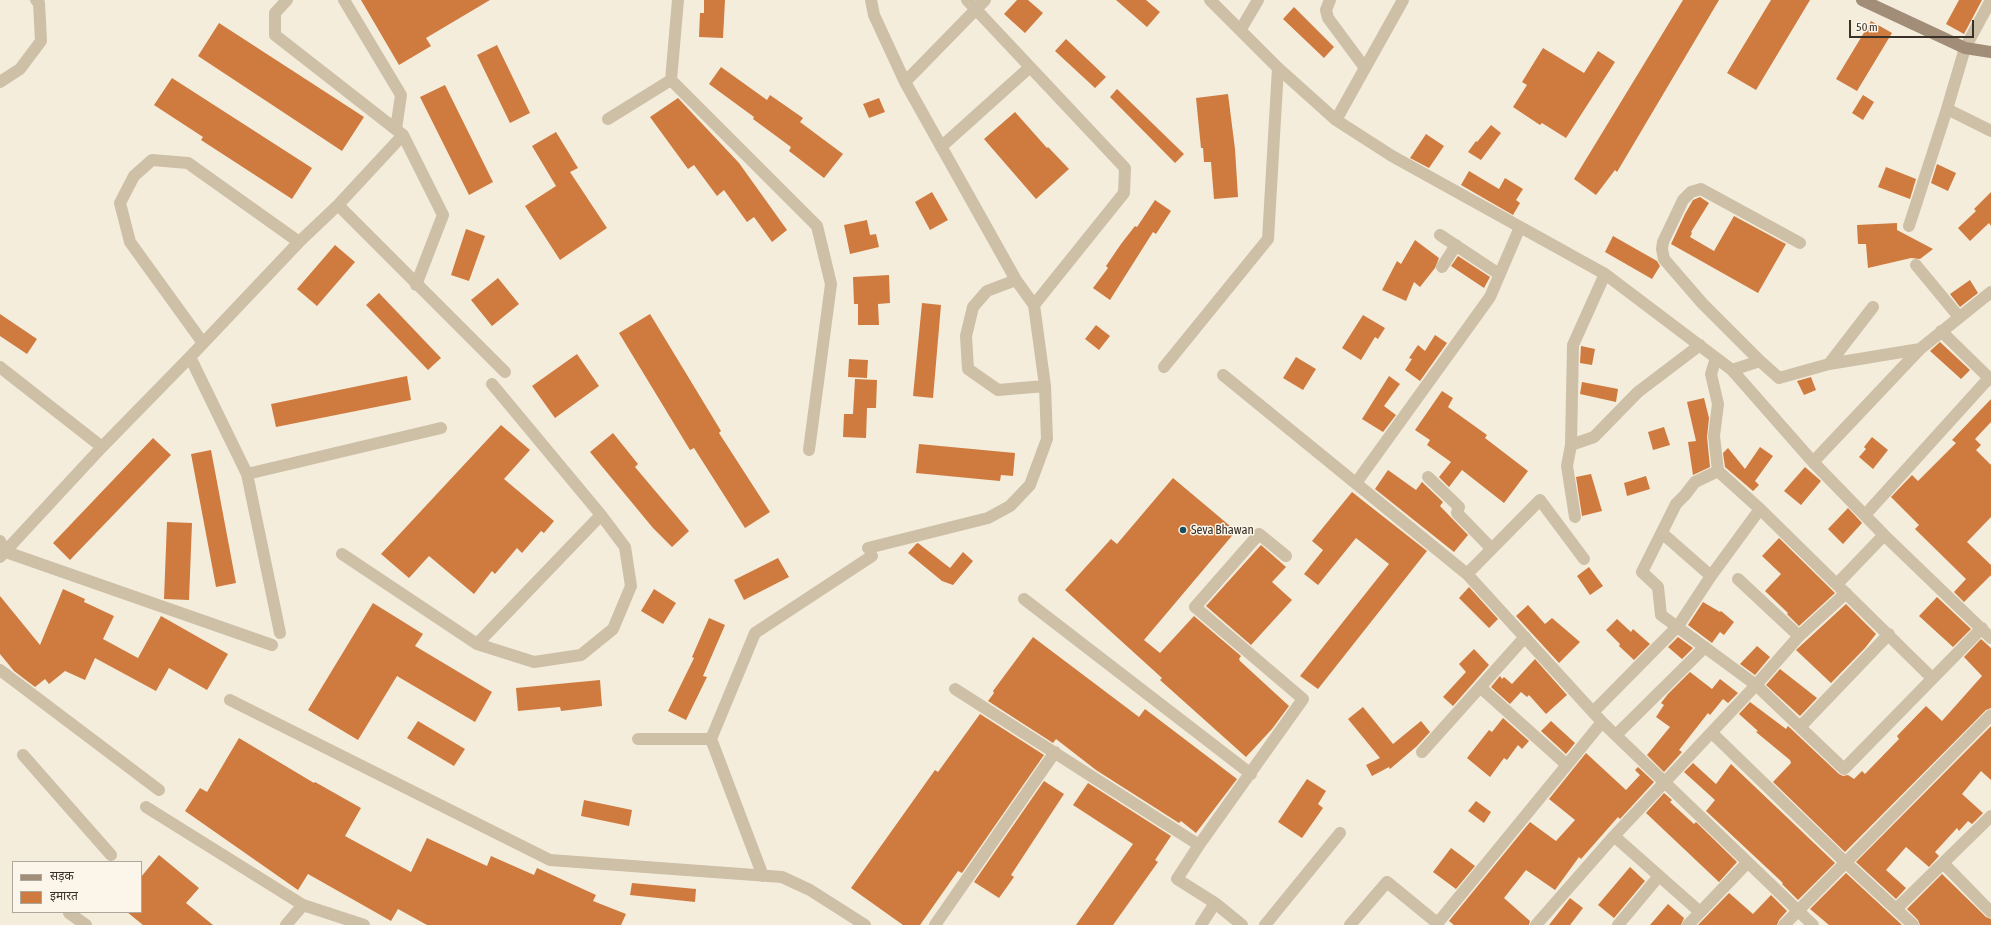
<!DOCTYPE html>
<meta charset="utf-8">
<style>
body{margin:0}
#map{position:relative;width:1991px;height:925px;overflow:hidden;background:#f4eddc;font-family:"Asap Condensed","Noto Sans Devanagari",sans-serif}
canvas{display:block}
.legend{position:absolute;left:12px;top:861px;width:130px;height:52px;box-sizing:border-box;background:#fbf6e9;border:1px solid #ada79c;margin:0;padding:5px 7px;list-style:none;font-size:12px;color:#393028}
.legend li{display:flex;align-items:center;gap:8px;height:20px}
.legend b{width:20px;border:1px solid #ada79c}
.scale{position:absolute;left:1849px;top:20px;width:125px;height:18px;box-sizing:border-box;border:2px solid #393028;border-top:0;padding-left:5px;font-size:12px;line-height:14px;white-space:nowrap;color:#393028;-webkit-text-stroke:3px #fbf6e9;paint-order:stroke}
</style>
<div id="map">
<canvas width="1991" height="925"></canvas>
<ul class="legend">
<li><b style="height:5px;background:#a28e78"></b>सड़क</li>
<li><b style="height:11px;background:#cf7a3f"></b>इमारत</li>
</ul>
<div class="scale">50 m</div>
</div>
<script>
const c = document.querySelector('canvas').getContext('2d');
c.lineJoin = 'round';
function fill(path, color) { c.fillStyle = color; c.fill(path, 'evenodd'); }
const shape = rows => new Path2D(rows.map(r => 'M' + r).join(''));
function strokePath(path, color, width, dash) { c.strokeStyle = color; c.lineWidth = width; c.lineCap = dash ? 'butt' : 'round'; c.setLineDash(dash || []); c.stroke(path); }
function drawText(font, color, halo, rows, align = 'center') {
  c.font = font + ' "Asap Condensed",sans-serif'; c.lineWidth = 3; c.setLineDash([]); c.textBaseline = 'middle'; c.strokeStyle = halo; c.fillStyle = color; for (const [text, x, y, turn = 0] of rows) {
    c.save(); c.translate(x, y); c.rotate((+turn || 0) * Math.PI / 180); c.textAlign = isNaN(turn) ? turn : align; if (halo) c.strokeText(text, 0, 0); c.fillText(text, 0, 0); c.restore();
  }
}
const building = shape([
 [361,0,490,0,426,38,431,46,399,65],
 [704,0,725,0,723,38,699,37,700,13,704,13],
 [1017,0,1028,0,1043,13,1025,33,1004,14],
 [1116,0,1146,0,1160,12,1147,27],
 [1683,0,1719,0,1617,172,1615,170,1596,195,1574,179],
 [1771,0,1810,0,1756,90,1727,73],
 [1959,0,1982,0,1964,34,1946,24],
 [1294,7,1334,47,1324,58,1283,19],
 [1871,21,1892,33,1857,91,1836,79],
 [219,23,364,117,342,151,198,56],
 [1066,39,1106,77,1095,88,1055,51],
 [497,45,530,113,510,123,477,55],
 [1543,48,1584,73,1598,51,1615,62,1566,138,1542,123,1540,125,1513,107,1527,85,1522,82],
 [721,67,767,100,770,95,803,118,800,122,843,154,824,178,789,151,791,147,753,119,754,117,709,84],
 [172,78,312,168,292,199,201,140,203,137,154,105],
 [445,85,493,182,469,195,420,97],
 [1117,89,1184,154,1175,163,1110,97],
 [1228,94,1235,149,1238,197,1214,199,1211,162,1204,162,1203,148,1201,148,1196,98],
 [1863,95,1874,102,1863,120,1852,113],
 [678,98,739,163,787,230,772,242,754,217,747,222,724,190,717,196,694,165,688,169,650,117],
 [879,98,885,112,869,118,863,104],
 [1015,112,1047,148,1048,147,1069,169,1036,199,984,139],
 [1491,125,1501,133,1481,160,1468,152,1476,141,1477,142],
 [556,132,578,168,570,172,607,228,560,260,525,206,556,186,532,146],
 [1426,134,1444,146,1429,168,1410,158],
 [1937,164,1956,173,1948,191,1931,183],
 [1886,167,1916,179,1910,199,1878,187],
 [1469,171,1499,189,1505,178,1523,189,1516,200,1520,203,1513,215,1461,185],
 [932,192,948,220,930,230,915,202],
 [1991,192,1991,226,1989,223,1970,241,1958,228,1976,211,1974,209],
 [1700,197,1709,203,1691,232,1692,233,1690,237,1714,251,1734,216,1786,244,1758,293,1671,244,1685,214,1693,200],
 [1155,200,1171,211,1156,234,1153,232,1110,300,1093,288,1108,268,1106,266,1121,244,1135,226,1137,227],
 [867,220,870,235,876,234,879,247,850,254,844,225],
 [1897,223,1897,230,1933,249,1920,259,1911,258,1868,268,1866,244,1858,244,1857,225],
 [466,229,485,236,469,281,451,275],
 [1613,236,1657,261,1660,266,1652,279,1605,252],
 [1415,240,1439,258,1435,268,1420,287,1414,282,1406,301,1382,290,1397,261,1401,264],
 [335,245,355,262,317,306,297,289],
 [1458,256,1490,277,1484,288,1451,266],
 [889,275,890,303,878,304,879,325,858,325,858,304,854,304,853,277],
 [498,278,519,304,492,326,471,300],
 [1970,280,1978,293,1960,307,1950,294],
 [379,293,441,358,428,370,366,305],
 [922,303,941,305,933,398,913,396],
 [0,314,37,339,27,354,0,336],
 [650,314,721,431,719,433,770,512,745,528,694,448,690,450,619,333],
 [1363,315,1385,328,1378,339,1375,337,1361,360,1342,348],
 [1096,325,1110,336,1099,350,1085,339],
 [1435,335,1447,343,1420,381,1405,370,1412,359,1409,358,1418,345,1425,351],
 [1940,342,1970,370,1961,379,1930,351],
 [1581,346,1595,349,1592,365,1580,363],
 [577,354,599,386,555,418,532,386],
 [1296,357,1316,369,1303,390,1283,378],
 [849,359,868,360,867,378,848,377],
 [407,376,411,400,276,427,271,404],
 [1389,376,1400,384,1384,406,1396,415,1383,432,1362,419],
 [1811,377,1816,390,1804,395,1797,381],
 [855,379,877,380,876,408,867,408,866,438,843,437,844,414,853,414],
 [1582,382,1618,389,1616,402,1580,394],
 [1442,391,1453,398,1448,407,1487,435,1485,438,1528,471,1504,503,1462,470,1449,487,1439,477,1451,462,1427,445,1430,440,1415,430],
 [1704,398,1709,418,1707,437,1710,467,1693,475,1688,442,1696,441,1687,402],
 [1991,399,1991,422,1975,439,1981,445,1976,450,1991,465,1991,517,1967,542,1991,565,1991,575,1964,602,1954,592,1966,579,1915,529,1919,525,1891,497,1912,475,1918,481,1956,443,1952,440],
 [501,425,530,450,504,479,554,521,544,533,541,531,522,553,517,548,495,574,492,571,474,594,429,556,409,578,381,554],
 [1664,427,1670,445,1653,450,1648,432],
 [613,433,638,464,635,467,689,531,672,547,653,528,590,452],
 [1872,437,1888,450,1873,469,1859,457,1866,449,1864,447],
 [153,438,171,455,70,560,53,543],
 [919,444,1015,453,1013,476,1001,475,1000,481,916,473],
 [1760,447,1773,456,1755,481,1759,485,1753,491,1725,467,1723,453,1728,448,1745,469],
 [211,450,236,583,216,587,191,454],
 [1805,467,1821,481,1801,505,1784,491],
 [1388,470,1416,490,1422,482,1443,502,1440,506,1468,535,1454,552,1375,489],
 [1591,474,1602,511,1582,516,1576,477],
 [1646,476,1650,489,1627,496,1624,483],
 [1173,478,1236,531,1144,640,1160,653,1194,616,1241,656,1239,659,1240,661,1289,706,1272,729,1246,757,1160,680,1162,678,1065,590,1111,539,1117,544],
 [1352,492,1427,551,1318,689,1300,676,1389,564,1356,538,1318,585,1304,574,1323,550,1312,541],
 [1848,508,1862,523,1843,544,1828,529],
 [167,522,192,523,189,600,164,599],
 [1779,538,1835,593,1799,626,1787,614,1788,613,1765,591,1781,574,1762,556],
 [918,543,950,568,963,552,973,561,953,585,942,581,908,553,916,544],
 [1261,545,1286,567,1272,582,1292,600,1251,645,1206,606],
 [778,558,789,577,744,600,734,580],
 [1589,567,1603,586,1590,595,1577,576],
 [1469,587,1498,619,1489,628,1459,598],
 [63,589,85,599,84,602,114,616,103,639,138,658,161,616,228,654,207,690,169,668,156,691,95,658,85,680,65,671,49,684,45,679,35,687,14,671,0,654,0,596,40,645],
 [654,589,676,603,663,624,641,611],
 [1937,597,1971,629,1953,647,1919,616],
 [1703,602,1720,612,1721,611,1734,622,1724,635,1720,632,1712,643,1688,625],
 [373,603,423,634,415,646,492,692,475,722,397,676,358,740,308,710],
 [1846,604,1876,634,1865,648,1831,683,1796,650],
 [1528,605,1545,624,1552,618,1580,642,1559,663,1516,616],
 [709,618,725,625,703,676,707,677,686,720,668,711,694,658,692,657],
 [1617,619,1631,632,1633,629,1650,644,1634,660,1619,646,1620,644,1606,630],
 [1033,637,1139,717,1145,709,1237,779,1196,833,1181,821,1179,823,1096,770,1056,739,1053,743,988,701,994,693,993,691],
 [1678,637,1693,648,1682,659,1668,647],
 [1981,639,1991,648,1991,708,1986,710,1845,852,1773,782,1791,763,1790,760,1756,732,1758,731,1739,714,1750,702,1786,729,1788,726,1839,774,1843,776,1848,775,1854,779,1862,771,1865,774,1899,739,1897,736,1926,706,1942,721,1982,676,1964,657],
 [1757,646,1770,657,1755,675,1740,664],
 [1474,649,1489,665,1453,706,1443,697,1466,672,1459,664],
 [1535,659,1567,695,1546,714,1529,695,1527,697,1521,692,1510,704,1491,687,1500,676,1502,679,1504,677,1512,684],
 [1780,669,1817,698,1800,716,1766,685],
 [1690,672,1712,689,1720,679,1738,693,1728,703,1723,699,1710,715,1708,713,1679,750,1682,752,1664,772,1647,755,1670,727,1656,717,1664,705,1661,703,1668,694],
 [600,680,602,706,561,711,560,707,518,711,516,688],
 [1363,707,1393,744,1421,721,1430,732,1417,746,1390,769,1389,767,1372,776,1366,765,1380,758,1348,719],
 [980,714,1044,755,962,873,958,871,920,925,903,925,851,888,935,770,938,772],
 [1503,718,1529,741,1522,749,1518,745,1507,760,1504,758,1490,777,1467,758,1489,730,1492,732],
 [418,721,465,749,454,766,407,738],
 [1551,721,1575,743,1566,754,1541,731],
 [1991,726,1991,780,1981,771,1962,794,1983,813,1972,824,1968,821,1959,831,1957,828,1935,852,1939,856,1929,867,1906,847,1886,870,1906,888,1896,899,1856,862],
 [239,738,314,783,315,782,361,808,345,836,411,872,427,838,487,866,491,856,534,875,537,868,596,895,593,901,626,914,621,925,427,925,398,909,391,921,308,874,298,890,185,811,200,788,207,792],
 [1586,753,1626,790,1640,775,1635,770,1638,767,1654,782,1620,819,1618,817,1581,859,1579,857,1555,890,1526,870,1504,898,1530,921,1529,925,1454,925,1449,921,1530,822,1556,841,1575,820,1549,799],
 [1693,763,1716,784,1731,764,1835,863,1798,900,1782,884,1783,883,1706,811,1715,800,1684,772],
 [1307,779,1326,791,1318,804,1323,808,1302,838,1278,822],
 [1044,781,1064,794,1011,875,1014,877,999,898,974,882],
 [1088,783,1171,836,1155,860,1158,862,1113,925,1076,925,1133,844,1073,805],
 [1664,793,1672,800,1670,802,1694,824,1696,822,1737,862,1719,882,1646,813],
 [584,800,632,810,629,826,581,816],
 [1476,801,1491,812,1484,823,1468,811],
 [1451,848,1475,866,1456,889,1433,872],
 [159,855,199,888,186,903,213,925,143,925,127,912,141,912,141,877],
 [1630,867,1645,881,1614,918,1598,905],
 [1846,873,1902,925,1829,925,1810,909],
 [1942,874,1986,917,1991,919,1991,925,1920,925,1918,920,1907,909],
 [632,883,696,889,695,902,630,895],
 [1729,893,1753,914,1771,895,1787,911,1779,920,1777,925,1698,925],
 [1570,898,1583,908,1570,925,1549,925],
 [1668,904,1684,918,1681,925,1650,925]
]);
const street = shape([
 [287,0,275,13,275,35,403,135,443,215,416,285],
 [344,0,401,95,396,129],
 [678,0,671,80,817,226,831,284,809,450],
 [967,0,1125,168,1124,193,1034,305],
 [1210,0,1278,68,1336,120,1392,156,1605,274,1732,370,1813,462,1884,535,1991,638],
 [1330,0,1326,10,1328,18,1365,68],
 [1241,29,1258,0],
 [0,82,20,69,41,41,39,3,36,0],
 [905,82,985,0],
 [1947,109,1991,131],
 [608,119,671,80],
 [1336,120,1403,0],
 [941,147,1030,67],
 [338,205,505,372],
 [1909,226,1947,109,1965,48,1991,0],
 [1440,235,1499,274],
 [1916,265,1959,317],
 [1442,267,1456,245],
 [1016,280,987,291,973,307,966,336,968,369,998,390,1045,386],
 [1941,331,1991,380],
 [203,343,130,242,120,203,134,176,152,160,188,163,299,242],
 [190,357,247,474,280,633],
 [1716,358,1711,374,1718,404,1714,436,1718,471,1760,509,1932,678],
 [1760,361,1702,303,1664,259,1662,249,1663,242,1683,200,1691,192,1701,189,1800,243],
 [1829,364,1873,307],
 [0,367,102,447],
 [1164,367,1268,239,1278,68],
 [1732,370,1760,361,1779,378,1829,364,1920,349],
 [1223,375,1467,574,1602,722,1813,925],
 [1571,445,1594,437,1638,392,1700,345],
 [1813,462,1920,349,1991,292],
 [1718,471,1695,482,1685,495,1676,504,1642,572,1658,587,1661,615,1756,685,1844,769,1982,628],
 [247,474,441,428],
 [1428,477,1459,507,1457,513,1491,548],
 [1356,483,1490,297,1520,227],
 [1865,515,1989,378],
 [1575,517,1567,466,1571,445,1573,345,1605,274],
 [1662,533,1711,576],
 [0,541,6,552,272,645],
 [868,548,988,518,1010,506,1030,485,1047,439,1045,386,1034,305,1016,280,905,82,874,15,871,0],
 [342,554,477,644,534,662,581,655,613,629,631,586,625,547,601,515,492,384],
 [0,557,102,447,190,357,299,242,338,205,403,135],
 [1467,574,1540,500,1584,559],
 [1738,579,1799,636],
 [1838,583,1884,535],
 [1024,599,1251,774],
 [477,644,601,515],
 [0,670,159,790],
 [1480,687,1567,765],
 [955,689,1199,845],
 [230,700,550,860,782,877,810,890,865,925],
 [1594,711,1678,626,1711,576,1760,509],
 [1800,727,1889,634],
 [1712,733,1845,862,1913,925],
 [1616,735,1705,647],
 [638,739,711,739],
 [1422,752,1525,637],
 [23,755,111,855],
 [146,807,303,905,364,925],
 [1614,836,1700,912],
 [1943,863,1991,912],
 [763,876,711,739,755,633,872,556],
 [1896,909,1991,816],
 [69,913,86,925],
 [286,925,303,905],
 [935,925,1055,752],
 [1201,925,1215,903],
 [1242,925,1215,903,1177,879,1199,845,1303,699,1195,607,1259,534,1286,556],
 [1265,925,1340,833],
 [1350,925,1387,882,1437,923],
 [1436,925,1602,722],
 [1536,925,1614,836,1756,685,1799,636,1846,593],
 [1618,925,1659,876],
 [1688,925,1747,863],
 [1784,925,1991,715]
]);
const secondary = shape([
 [1862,0,1965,48,1991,52]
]);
const markers = [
 [1183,530,4,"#1a4f5f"]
];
const poiNames = [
 ["Seva Bhawan",1191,530]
];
fill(building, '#cf7a3f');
strokePath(street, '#cebfa7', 12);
strokePath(secondary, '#a28e78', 12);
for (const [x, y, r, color] of markers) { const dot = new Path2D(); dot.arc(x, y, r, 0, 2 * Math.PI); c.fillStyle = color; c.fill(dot); strokePath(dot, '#fbf6e9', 1.5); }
drawText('13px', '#393028', '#fbf6e9', poiNames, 'left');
</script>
